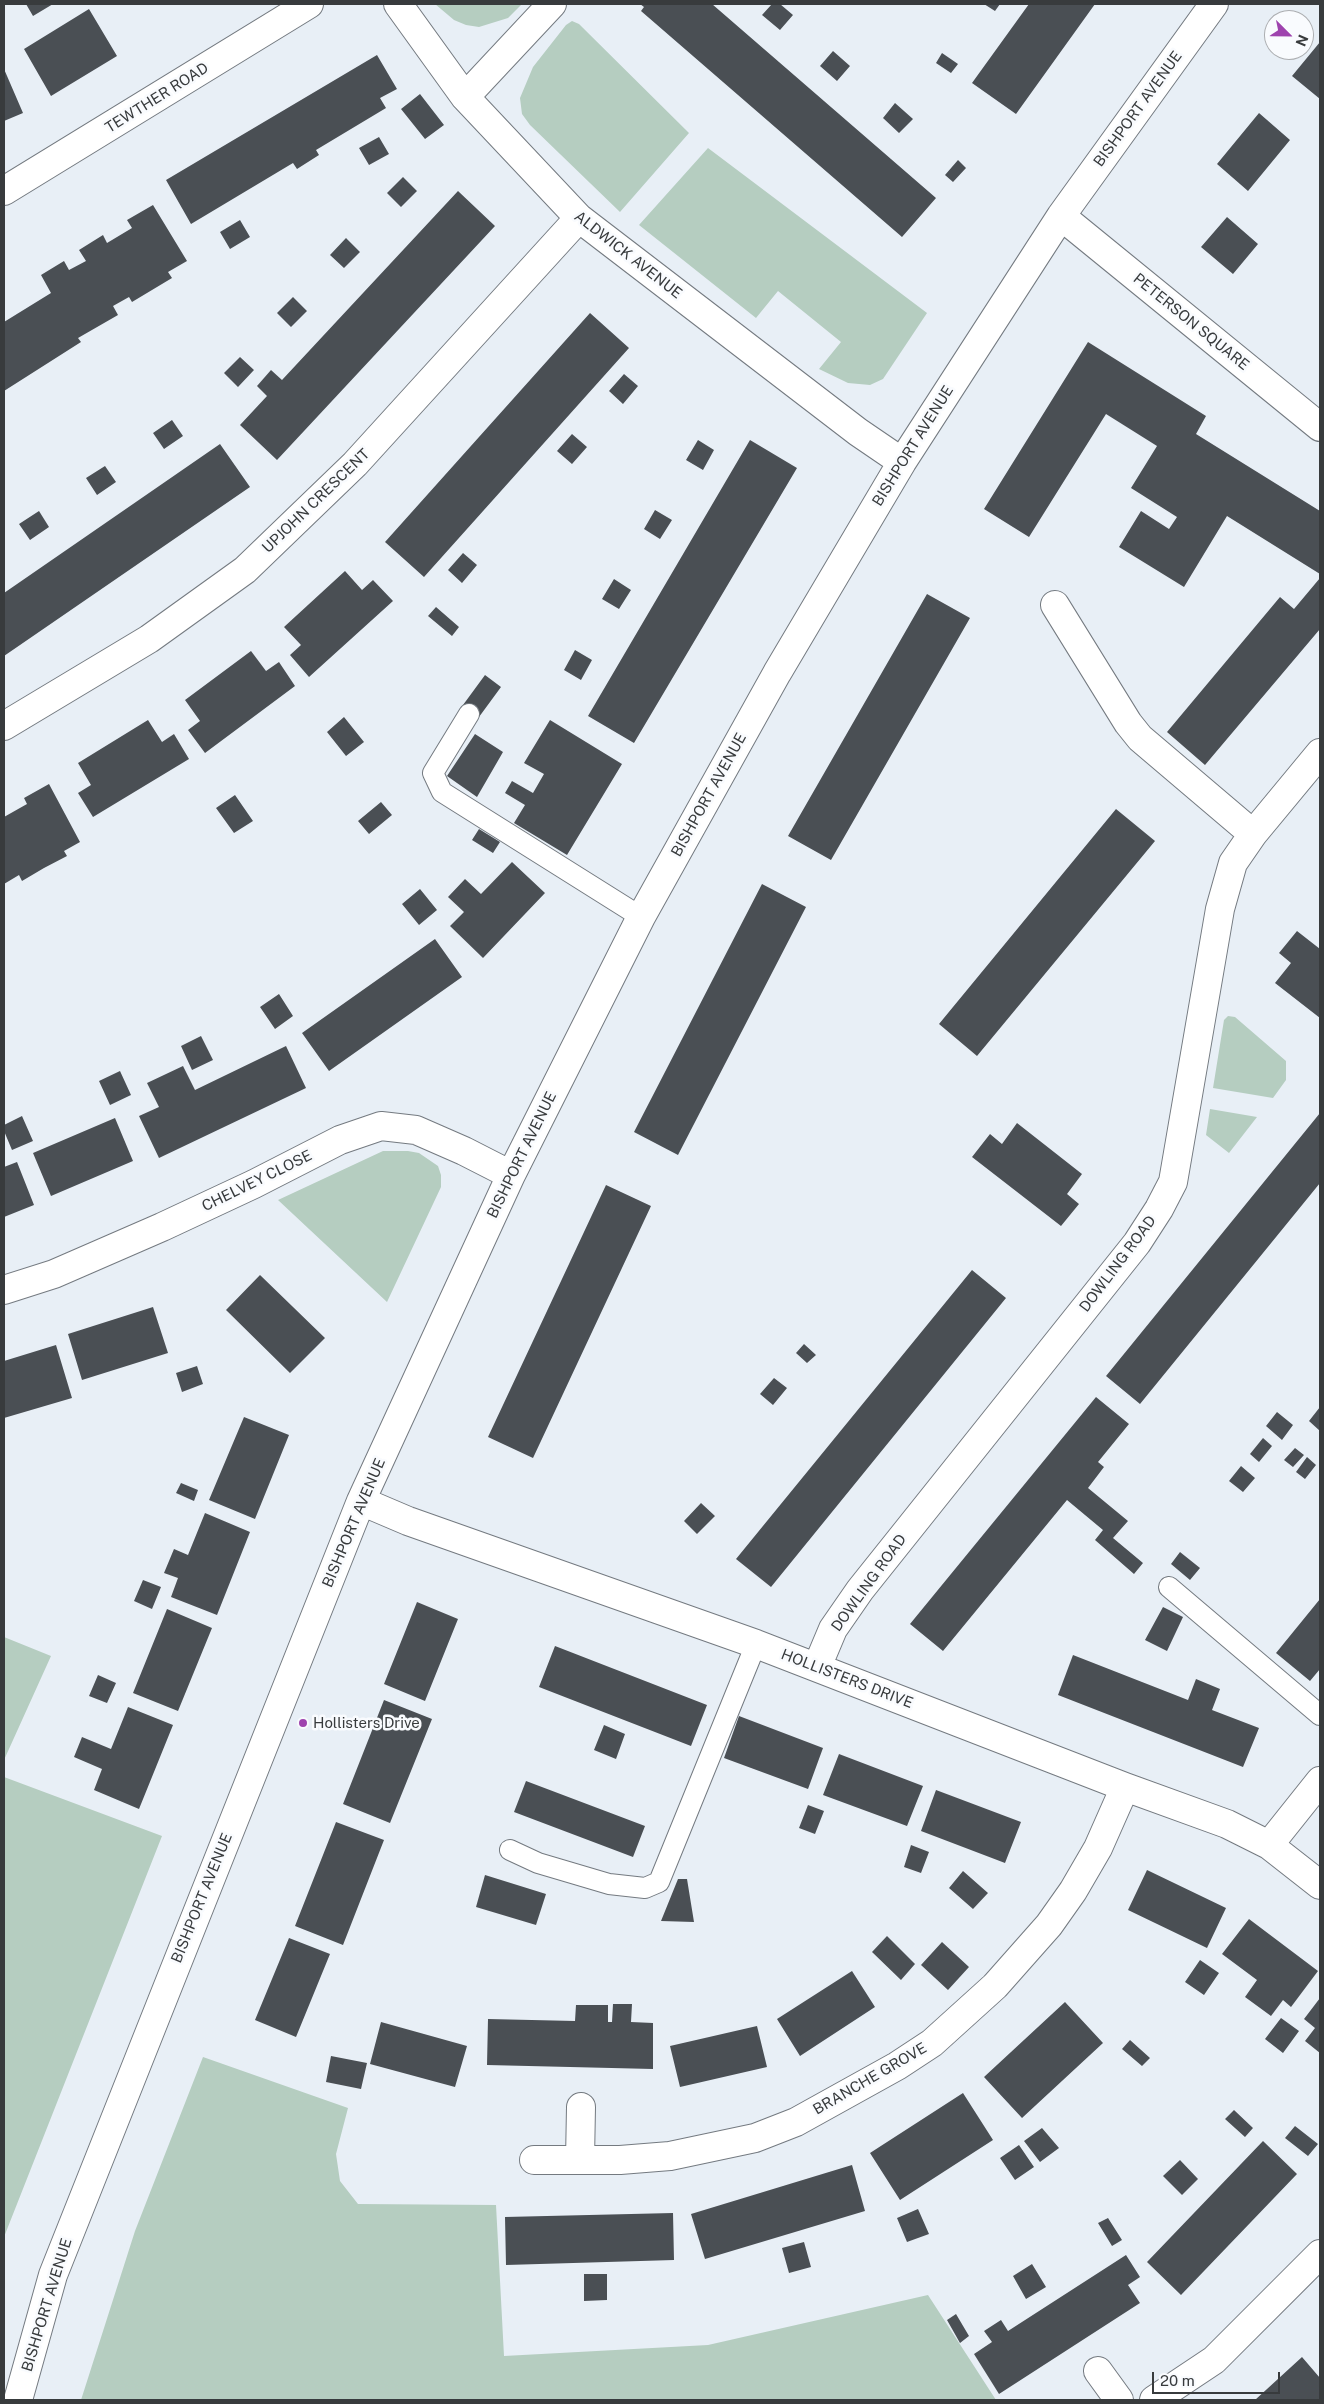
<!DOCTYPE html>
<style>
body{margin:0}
#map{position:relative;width:1324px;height:2404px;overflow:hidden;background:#e8eff6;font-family:"Public Sans",sans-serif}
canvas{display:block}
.frame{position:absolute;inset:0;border:5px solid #383b3d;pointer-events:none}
.north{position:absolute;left:1264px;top:10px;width:50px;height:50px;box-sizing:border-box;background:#f9fbfe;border:1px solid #acaeb1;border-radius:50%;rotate:113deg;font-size:14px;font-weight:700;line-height:20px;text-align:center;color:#383b3d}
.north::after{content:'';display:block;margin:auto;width:18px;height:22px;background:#9e43ae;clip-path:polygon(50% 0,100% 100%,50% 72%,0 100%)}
.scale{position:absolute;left:1152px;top:2372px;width:128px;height:22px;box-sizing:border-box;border:2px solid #383b3d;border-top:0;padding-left:6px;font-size:15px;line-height:18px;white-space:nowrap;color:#383b3d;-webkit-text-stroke:4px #f9fbfe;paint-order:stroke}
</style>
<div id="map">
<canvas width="1324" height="2404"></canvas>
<div class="frame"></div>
<div class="north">N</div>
<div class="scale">20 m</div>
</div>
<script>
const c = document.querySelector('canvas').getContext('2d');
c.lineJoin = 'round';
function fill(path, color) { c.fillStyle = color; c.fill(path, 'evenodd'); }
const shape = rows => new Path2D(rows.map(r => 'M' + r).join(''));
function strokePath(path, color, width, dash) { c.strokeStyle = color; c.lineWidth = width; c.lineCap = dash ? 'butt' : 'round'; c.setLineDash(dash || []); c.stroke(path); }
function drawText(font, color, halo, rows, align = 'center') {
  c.font = font + ' "Public Sans",sans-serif'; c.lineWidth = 5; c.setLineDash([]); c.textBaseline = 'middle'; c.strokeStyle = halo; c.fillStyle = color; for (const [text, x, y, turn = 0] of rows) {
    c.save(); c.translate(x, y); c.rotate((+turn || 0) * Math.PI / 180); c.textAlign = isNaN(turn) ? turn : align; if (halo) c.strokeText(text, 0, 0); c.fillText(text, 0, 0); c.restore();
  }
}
const green = shape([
 [435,4,522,4,508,18,479,27,466,25,454,20],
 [572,21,579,24,689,133,620,212,530,125,522,114,520,98,533,67,566,25],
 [708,148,927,313,883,379,870,385,848,383,819,369,841,342,778,291,756,318,639,225],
 [1228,1016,1235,1017,1286,1061,1286,1080,1273,1098,1213,1088,1224,1020],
 [1210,1109,1257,1117,1229,1153,1206,1135],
 [383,1151,408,1151,419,1153,438,1166,441,1175,441,1187,387,1302,278,1200],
 [4,1637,51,1656,4,1760],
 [4,1777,162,1836,4,2237],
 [203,2057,348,2108,336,2154,340,2181,358,2204,496,2205,504,2356,708,2345,928,2295,996,2400,81,2400,135,2231]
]);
const building = shape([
 [26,4,53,4,33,16],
 [640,4,712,4,936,198,902,237,641,11,644,7],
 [772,4,780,4,793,15,780,30,762,15],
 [984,4,1000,4,995,11],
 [1029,4,1095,4,1016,114,972,83],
 [89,9,117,56,51,96,24,49],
 [1320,42,1320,99,1292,76],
 [833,51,850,66,837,81,820,66],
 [942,53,958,64,951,73,936,63],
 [377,55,397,89,380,98,386,108,316,150,319,155,297,169,293,163,191,224,166,180],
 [4,69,23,113,4,121],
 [420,94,444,125,425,139,401,109],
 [895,103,913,119,899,133,883,118],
 [1259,113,1290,140,1248,191,1217,164],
 [379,137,389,154,369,165,359,148],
 [958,160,966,168,953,182,945,175],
 [403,177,417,191,401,207,387,193],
 [458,191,495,226,277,460,240,425,267,396,257,386,271,370,282,380],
 [153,205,187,261,168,272,172,278,132,302,129,297,113,306,118,315,78,338,81,342,4,391,4,322,51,293,41,275,64,261,69,270,86,261,79,250,103,235,107,243,132,228,127,220],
 [1227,217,1258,244,1233,274,1201,247],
 [240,220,250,237,230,249,220,232],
 [346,238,360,252,344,268,330,255],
 [293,297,307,311,291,327,277,313],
 [590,313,629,348,424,577,385,542],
 [1088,342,1206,416,1196,434,1320,511,1320,574,1227,516,1184,587,1119,547,1141,511,1169,529,1177,517,1131,488,1157,446,1106,414,1029,537,984,509],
 [240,357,254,370,238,387,224,373],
 [624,374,638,386,623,404,609,391],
 [172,420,183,436,164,449,153,433],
 [572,434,587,447,572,464,557,451],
 [698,440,714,450,703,470,686,460],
 [750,440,797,468,634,743,588,716],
 [220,444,250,487,4,656,4,593],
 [105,466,116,482,97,495,86,478],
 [655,510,672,520,660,539,644,529],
 [39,511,49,527,30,540,19,524],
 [463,553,477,565,462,583,448,570],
 [345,571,362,590,373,580,393,601,309,677,290,655,301,645,284,627],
 [1320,578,1320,629,1205,765,1167,732,1280,597,1294,609],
 [614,579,631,590,619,609,602,599],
 [927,594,970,618,831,860,788,836],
 [436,607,459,627,452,636,428,616],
 [575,650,592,660,581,680,564,670],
 [251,651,266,671,279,662,295,686,205,753,188,730,200,721,185,700],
 [485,675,501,687,479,717,463,705],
 [344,717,364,742,346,756,327,732],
 [148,720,162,742,174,734,189,759,93,817,78,793,91,785,78,763],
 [550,720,622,764,567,855,514,823,525,805,505,793,512,781,533,793,544,774,524,763],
 [475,734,503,752,477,797,447,776],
 [49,784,80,842,64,851,67,856,44,868,22,881,19,875,4,884,4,817,27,804,24,798],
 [235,795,253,821,234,833,216,808],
 [381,802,392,815,369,834,358,821],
 [1116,809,1155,841,977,1056,939,1024],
 [479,829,500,842,493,853,472,840],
 [512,862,545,893,483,958,450,926,464,912,448,897,465,879,481,894],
 [762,884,806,907,678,1155,634,1132],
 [420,889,437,910,419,925,402,904],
 [1297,931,1320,949,1320,1018,1275,983,1291,963,1279,953],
 [435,939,462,977,329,1071,302,1033],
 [279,994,293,1016,275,1029,260,1007],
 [201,1036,213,1060,192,1070,181,1046],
 [286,1046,306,1088,159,1158,139,1116,159,1107,147,1083,183,1066,195,1090],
 [120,1071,131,1095,110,1105,99,1081],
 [1320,1113,1320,1183,1140,1404,1106,1376],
 [22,1116,33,1141,12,1150,4,1131,4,1125],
 [115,1118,133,1161,51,1196,33,1153],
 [1017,1123,1082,1174,1067,1194,1079,1204,1061,1226,972,1157,990,1134,1002,1144],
 [17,1162,34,1205,4,1217,4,1167],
 [606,1185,651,1206,533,1458,488,1437],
 [972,1270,1006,1298,771,1587,736,1559],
 [260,1275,325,1338,290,1373,226,1310],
 [153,1307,168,1353,82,1380,68,1334],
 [804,1344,816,1355,807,1363,796,1353],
 [56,1345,72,1398,4,1418,4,1361],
 [197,1366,203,1384,182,1392,176,1373],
 [774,1378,787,1388,773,1405,760,1394],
 [1096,1397,1129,1424,1098,1462,1104,1467,1088,1488,1128,1521,1113,1538,1143,1563,1134,1574,1095,1540,1103,1530,1067,1500,943,1651,910,1624],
 [1320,1407,1320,1431,1309,1421],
 [1277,1412,1293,1425,1282,1440,1266,1426],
 [244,1417,289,1435,255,1519,209,1500],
 [1263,1438,1272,1446,1259,1462,1250,1454],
 [1295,1448,1304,1455,1293,1467,1284,1460],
 [1307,1457,1316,1465,1305,1479,1296,1472],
 [1241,1466,1255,1478,1243,1492,1229,1481],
 [181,1483,198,1490,194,1501,176,1493],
 [701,1503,715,1516,697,1534,684,1521],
 [205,1513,250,1532,217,1615,171,1597,178,1578,164,1573,174,1549,188,1555],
 [1180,1552,1200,1568,1190,1580,1171,1564],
 [143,1580,161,1587,152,1609,134,1601],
 [1320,1599,1320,1669,1310,1681,1276,1653],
 [417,1602,458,1619,425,1701,384,1684],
 [1163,1607,1183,1617,1167,1651,1145,1640],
 [167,1609,212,1628,178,1711,133,1693],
 [555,1646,707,1705,691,1746,539,1687],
 [1073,1655,1188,1700,1196,1679,1220,1689,1212,1710,1259,1728,1243,1767,1058,1695],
 [98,1675,116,1683,107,1703,89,1696],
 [384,1700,432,1719,390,1823,343,1804],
 [128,1707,173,1725,139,1809,94,1790,102,1769,74,1757,82,1737,111,1749],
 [739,1716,823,1748,808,1789,724,1758],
 [604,1725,625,1734,616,1759,594,1750],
 [839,1754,923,1786,907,1826,823,1795],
 [526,1781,645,1826,633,1857,514,1812],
 [936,1790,1021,1822,1005,1863,921,1831],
 [808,1805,824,1811,815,1834,799,1828],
 [336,1822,384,1840,343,1945,295,1926],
 [911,1845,929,1852,921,1873,904,1867],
 [1147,1870,1226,1908,1207,1948,1128,1910],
 [963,1871,988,1893,973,1909,949,1888],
 [485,1875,546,1894,536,1925,476,1907],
 [678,1879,687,1879,694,1922,661,1921],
 [1249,1919,1318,1971,1291,2007,1283,2000,1271,2016,1245,1997,1257,1980,1222,1954],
 [887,1936,915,1964,901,1980,872,1952],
 [289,1938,330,1954,296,2037,255,2020],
 [942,1942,969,1967,948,1990,921,1965],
 [1200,1960,1219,1973,1204,1995,1185,1982],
 [852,1971,875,2007,800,2056,777,2019],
 [1320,1998,1320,2053,1305,2041,1315,2028,1304,2019],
 [1065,2002,1103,2043,1022,2118,984,2077],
 [613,2004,632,2004,631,2022,653,2023,653,2069,487,2065,488,2019,575,2021,576,2005,608,2005,608,2022,612,2022],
 [1281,2018,1299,2031,1283,2053,1265,2039],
 [381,2022,467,2046,455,2087,370,2064],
 [757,2026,767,2067,680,2087,670,2046],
 [1130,2040,1150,2058,1142,2066,1122,2049],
 [331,2056,367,2063,361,2089,326,2082],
 [963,2093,993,2140,900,2200,870,2153],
 [1234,2110,1253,2128,1245,2137,1225,2119],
 [1295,2126,1318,2144,1308,2156,1285,2138],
 [1042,2128,1059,2148,1040,2162,1024,2141],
 [1263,2141,1297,2174,1181,2295,1147,2262],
 [1019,2145,1034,2167,1015,2180,1000,2158],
 [1180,2160,1198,2179,1182,2195,1163,2176],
 [852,2165,865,2211,705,2259,691,2214],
 [918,2209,929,2234,907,2242,897,2218],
 [673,2213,674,2260,506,2265,505,2217],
 [1108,2218,1122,2240,1112,2246,1098,2223],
 [804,2242,811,2267,789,2273,782,2248],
 [1126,2255,1140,2277,1128,2285,1140,2303,999,2394,974,2354,992,2342,984,2331,1001,2320,1008,2331],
 [1032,2264,1046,2287,1026,2299,1013,2276],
 [584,2274,607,2274,607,2300,584,2301],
 [956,2314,969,2336,960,2343,947,2320],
 [1302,2357,1320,2378,1320,2400,1255,2400]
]);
const service = shape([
 [469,714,433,773,442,792,641,917],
 [1169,1587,1320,1715],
 [510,1850,538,1863,609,1884,645,1888,659,1882,756,1644]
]);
const minor = shape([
 [398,4,465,97,579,218,858,432,902,462],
 [465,97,552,4],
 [4,191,309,4],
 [1061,216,1320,427],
 [1055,605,1128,723,1140,738,1253,834],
 [4,726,149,639,245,570,355,464,579,218],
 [4,1290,54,1274,162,1227,254,1184,340,1140,381,1126,416,1130,464,1151,511,1175],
 [361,1501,408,1521,756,1644,1125,1787,1227,1824,1269,1845,1320,1885],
 [817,1667,833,1629,860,1590,1137,1243,1159,1209,1173,1182,1220,909,1233,863,1253,834,1320,753],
 [1269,1845,1320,1781],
 [534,2160,620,2160,670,2156,755,2138,796,2122,897,2066,932,2043,995,1986,1049,1925,1073,1891,1098,1848,1125,1787],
 [580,2160,581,2107],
 [1098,2371,1119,2400],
 [18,2400,53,2275,361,1501,511,1175,641,917,777,673,902,462,1061,216,1214,4],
 [1154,2400,1214,2360,1320,2254]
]);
const markers = [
 [303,1723,5,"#9e43ae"]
];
const streetNames = [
 ["TEWTHER ROAD",157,98,-32],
 ["BISHPORT AVENUE",1138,109,-54],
 ["ALDWICK AVENUE",628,255,38],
 ["PETERSON SQUARE",1191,322,39],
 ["BISHPORT AVENUE",913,446,-58],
 ["UPJOHN CRESCENT",316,501,-44],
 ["BISHPORT AVENUE",709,795,-61],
 ["BISHPORT AVENUE",522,1155,-64],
 ["CHELVEY CLOSE",257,1181,-26],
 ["DOWLING ROAD",1118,1264,-53],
 ["BISHPORT AVENUE",354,1523,-67],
 ["DOWLING ROAD",869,1583,-54],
 ["HOLLISTERS DRIVE",847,1679,21],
 ["BISHPORT AVENUE",202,1898,-68],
 ["BRANCHE GROVE",870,2079,-30],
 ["BISHPORT AVENUE",47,2305,-73]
];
const poiNames = [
 ["Hollisters Drive",313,1723]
];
fill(green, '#b5cdc0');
fill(building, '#4a4f54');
strokePath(service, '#747a80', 22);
strokePath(minor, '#747a80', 30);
strokePath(service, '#fff', 20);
strokePath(minor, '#fff', 28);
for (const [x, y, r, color] of markers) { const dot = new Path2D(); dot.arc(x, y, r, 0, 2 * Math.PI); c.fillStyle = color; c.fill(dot); strokePath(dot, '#f9fbfe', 2); }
drawText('15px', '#383b3d', '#f9fbfe', streetNames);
drawText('15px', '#383b3d', '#f9fbfe', poiNames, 'left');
</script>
